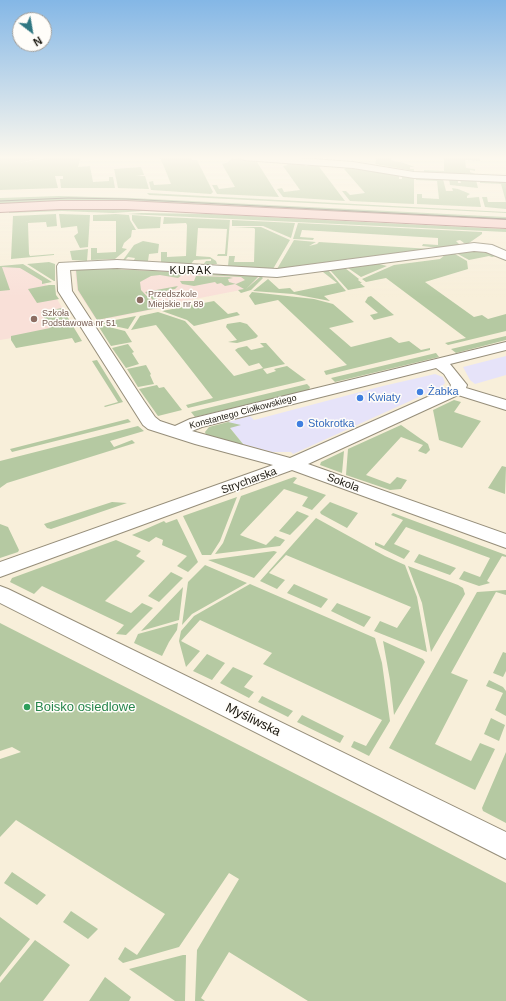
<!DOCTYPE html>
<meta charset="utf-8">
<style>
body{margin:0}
#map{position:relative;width:506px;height:1001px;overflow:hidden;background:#f8efda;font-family:Arial,sans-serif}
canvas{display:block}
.north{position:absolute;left:12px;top:12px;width:40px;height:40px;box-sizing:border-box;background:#fffdf9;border:1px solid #a3a09b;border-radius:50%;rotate:149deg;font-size:11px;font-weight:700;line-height:16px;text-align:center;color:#18150d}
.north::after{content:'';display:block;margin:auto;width:14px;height:18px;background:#307782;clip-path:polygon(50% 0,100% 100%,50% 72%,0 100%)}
</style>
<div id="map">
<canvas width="506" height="1001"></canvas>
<div class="north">N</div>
</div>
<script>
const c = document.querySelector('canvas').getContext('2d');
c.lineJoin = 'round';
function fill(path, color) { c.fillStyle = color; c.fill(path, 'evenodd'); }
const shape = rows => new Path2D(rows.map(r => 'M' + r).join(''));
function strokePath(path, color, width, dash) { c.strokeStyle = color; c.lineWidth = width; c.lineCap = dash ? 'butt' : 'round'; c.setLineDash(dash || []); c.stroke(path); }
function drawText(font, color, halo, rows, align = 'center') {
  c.font = font + ' Arial,sans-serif'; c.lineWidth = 3; c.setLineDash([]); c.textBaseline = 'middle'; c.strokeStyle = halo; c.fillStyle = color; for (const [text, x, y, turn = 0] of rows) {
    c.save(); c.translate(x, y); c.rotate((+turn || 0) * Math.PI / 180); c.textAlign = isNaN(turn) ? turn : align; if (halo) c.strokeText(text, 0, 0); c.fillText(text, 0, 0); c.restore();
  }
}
const commercial = shape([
 [506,356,506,375,475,384,470,380,463,367],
 [435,374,443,377,445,383,441,387,293,454,291,452,272,452,243,444,230,428,228,422,250,416,254,420,383,386]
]);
const education = shape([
 [0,267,23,267,40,277,57,299,78,335,18,346,12,338,0,340],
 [113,268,261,276,246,289,159,306,160,308,97,321,77,290,75,270]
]);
const green = shape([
 [0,157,46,157,18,163,54,157,81,157,78,167,90,166,93,182,109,181,109,177,113,177,115,188,61,188,60,179,63,179,63,176,55,176,58,188,0,190],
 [160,157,196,157,197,158,191,158,192,160,197,160,213,192,211,194,151,190,149,182,153,181,154,185,171,184],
 [377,157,392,157,391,160,394,161,401,162,415,167,410,167,410,169,414,169,414,171,375,164],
 [444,157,480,157,480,161,465,160,466,168,475,169,475,171,470,170,470,172,475,174,424,172,424,170,444,171],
 [232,158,251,160,257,162,279,197,217,194,212,185,217,185,219,189,235,187,222,164,228,162],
 [288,162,305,164,305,166,317,164,345,201,283,197,277,189,282,188,284,192,300,190,283,166,287,165],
 [141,167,144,175,136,176,145,176,149,189,118,188,114,169],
 [349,167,399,175,399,179,402,179,402,176,414,178,414,204,350,201,342,191,346,191,350,195,365,193,344,169],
 [416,177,443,179,446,191,453,191,452,188,458,189,468,193,470,194,467,196,467,198,479,197,481,207,417,204,417,194,422,194,422,198,439,199,437,181,416,180],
 [449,179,458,180,458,183,461,183,460,180,476,180,478,188,450,185],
 [480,181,506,182,506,209,485,207,482,197,487,197,488,202,506,202,501,184,480,183],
 [147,193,506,212,506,213,149,195],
 [59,196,132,198,506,217,506,222,152,204,0,206,0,198],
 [73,207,147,208,506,228,209,212,143,211,113,213,62,211,9,213,9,211,33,208],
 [141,213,211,214,364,222,506,229,506,232,127,214],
 [56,214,57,226,47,227,46,222,28,223,29,254,30,256,54,254,54,255,11,259,13,216],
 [59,214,90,215,88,247,80,248,74,236,78,233,77,226,61,228],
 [116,214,129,215,130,220,136,230,132,230,131,237,124,243,122,248,127,249,115,259,91,260,91,248,97,248,97,253,116,252,116,221,93,221,93,215],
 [132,215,161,217,160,228,138,229,132,220],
 [164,217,230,220,227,256,217,256,218,254,225,254,227,229,198,228,196,256,210,257,216,261,217,264,203,265,206,261,211,261,211,259,194,260,191,264,161,262,161,252,167,252,167,257,186,256,187,225,186,223,163,224],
 [232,220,295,223,291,238,263,226,232,226],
 [298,223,482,232,482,234,469,243,464,243,460,240,456,241,460,245,439,248,422,246,423,244,438,245,438,238,302,230,300,237,314,238,313,240,293,239],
 [233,227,261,227,290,240,273,269,228,266,229,256,235,256,234,262,254,262,255,229,254,228],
 [294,240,316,242,309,246,317,244,319,242,431,249,277,269],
 [143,241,159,244,158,253,149,254,148,261,130,261,134,260,135,258,128,257,125,260,123,260,134,245],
 [88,249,87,261,72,260,70,251],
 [474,251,488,253,496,256,492,257,489,256,469,260,456,253],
 [452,254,455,254,467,261,468,269,425,282,474,317,482,315,488,319,506,314,506,331,448,345,445,343,466,338,386,278,366,282,362,279,394,265,440,259,445,255],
 [49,262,55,264,55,281,54,281,27,264],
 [23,264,52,282,42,284,42,281,20,268,2,267,10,290,0,291,0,266],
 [379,264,387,266,361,277,348,268],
 [345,268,359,279,358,280,362,283,360,283,365,287,348,290,330,270],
 [113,269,259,276,246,289,261,276,263,278,251,290,241,293,238,290,244,289,235,284,225,286,221,283,217,284,215,282,194,286,182,284,180,281,194,281,196,276,229,277,233,278,228,279,229,282,236,284,245,280,241,277,188,274,182,275,178,278,160,275,151,276,140,282,141,290,158,308,97,320,78,290,76,270],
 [328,270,346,291,324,296,330,301,293,294,253,291,268,279,279,289,290,288,294,292,337,283,323,272],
 [49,285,55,285,56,295,59,299,37,303,28,289],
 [178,286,175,289,156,293,158,296,156,297,162,305,156,303,145,292],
 [252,292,314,299,333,304,354,322,329,328,351,347,391,337,399,343,409,341,421,350,430,348,430,350,326,375,324,371,347,365,278,300,255,305,249,296],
 [371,296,394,315,374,320,370,315,378,313,365,302,368,297],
 [214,301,228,314,237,312,240,315,194,326,187,320,162,311],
 [62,308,82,341,75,343,72,338,16,348,11,340,11,336,50,328,41,312],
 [158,312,185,321,234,376,263,368,259,363,249,366,235,350,238,348,247,346,251,350,264,347,260,343,266,343,285,364,263,369,267,374,276,371,274,369,287,366,306,380,188,408,186,405,213,398,156,325,131,330,140,316],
 [136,316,128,329,100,323],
 [240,322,247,324,258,336,256,338,237,343,228,342,237,340,226,327,227,324],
 [97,324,125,331,132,342,111,346],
 [506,336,506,340,456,353,451,349],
 [128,344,134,352,132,353,139,364,126,368,112,348],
 [436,353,439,357,335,382,331,378],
 [97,360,123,402,105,407,104,406,118,402,92,361],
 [146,365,151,374,150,375,154,384,138,387,127,369],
 [307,384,310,387,309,390,195,417,191,412],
 [157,385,159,388,164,387,182,410,158,416,139,389],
 [454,400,461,402,454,412,481,421,462,448,439,440,433,410],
 [128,419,131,422,12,452,10,449],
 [228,422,241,425,230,428,243,444,239,446,206,435,205,432,209,427],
 [401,425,428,444,430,450,426,454,418,451,423,445,401,437,366,475,390,484,397,477,407,480,401,489,390,490,346,475,348,449],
 [138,426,144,431,110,441,114,447,132,440,135,443,7,483,0,488,0,461],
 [344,451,342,473,320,465,321,462],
 [502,466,506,467,505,494,488,488],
 [294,477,297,478,293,483,326,495,312,510,302,506,308,497,284,489,240,535,266,545,275,536,285,540,280,546,215,554,223,543,241,496],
 [237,497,220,541,211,555,202,555,183,516],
 [112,502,127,503,51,529,47,528,44,524],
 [330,502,358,513,347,528,321,514,320,512],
 [297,511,309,516,290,535,279,531],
 [393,513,506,555,506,557,502,556,487,581,490,583,479,586,459,579,464,571,480,577,490,558,406,527,394,544,410,551,404,559,375,545,375,542,384,546,403,520,391,515],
 [316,518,385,556,405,565,417,597,427,652,374,631,380,621,397,628,411,607,286,555,269,573,285,580,277,589,260,581],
 [177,519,198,562,188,572,177,566,187,556,162,545,163,540,156,537,149,542,132,535,164,521,166,523],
 [0,524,8,527,19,550,18,552,0,558],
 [116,540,141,551,136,556,145,561,105,601,131,613,142,603,153,608,126,635,116,634,124,625,42,586,34,594,10,582,12,578],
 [274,551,277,552,254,578,208,560],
 [419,554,456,568,450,575,414,562],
 [205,565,247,583,192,614,182,625,188,582],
 [408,566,458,585,463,588,465,594,431,652,422,603],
 [171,572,183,578,159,602,148,596],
 [250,584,375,638,382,663,390,721,369,756,351,747,354,741,366,746,382,720,263,664,272,653,200,620,181,641,200,651,186,667,179,641,181,631,194,616],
 [294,584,328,599,321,608,287,593],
 [183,587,179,620,141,631],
 [506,590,506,595,496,592,451,673,468,680,435,744,471,761,480,743,495,749,475,790,389,748,477,592],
 [337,603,371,617,364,627,331,611],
 [0,623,378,816,506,883,506,1001,308,1001,229,952,201,998,205,1001,195,1001,197,950,239,879,229,873,179,947,123,963,118,959,125,947,137,955,165,914,16,820,0,837,0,759,21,752,12,747,0,751],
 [178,623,177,630,169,642,162,656,134,643,138,634],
 [383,641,423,659,425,662,394,715,390,680],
 [503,652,506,653,506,671,503,677,493,673],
 [207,654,225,663,212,680,193,671],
 [233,667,253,676,244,687,254,692,249,698,220,683],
 [489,680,503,687,506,691,506,716,495,710,503,693,486,686],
 [262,696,293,711,288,717,258,702],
 [302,715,344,736,340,743,297,722],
 [491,718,505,725,499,741,484,734],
 [506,752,506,823,483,811,482,808],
 [12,872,46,895,37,905,4,883],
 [71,911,98,929,88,939,63,922],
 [0,917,30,939,0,977],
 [35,940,70,965,43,1001,0,1001,0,983],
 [183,955,186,955,185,1001,175,1001,129,969],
 [105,977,131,997,129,1001,89,1001]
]);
const minor = shape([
 [239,157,287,157,353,162,414,172,506,176,506,182,414,178,353,168,244,160,239,157],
 [474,243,492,245,506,251,506,260,486,252,474,251,277,277,117,268,70,270,72,291,144,401,155,417,160,421,175,426,190,419,506,342,506,350,450,364,467,385,466,388,506,400,506,410,458,395,308,464,506,534,506,548,292,470,0,577,0,562,273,465,195,444,148,429,143,425,58,291,57,266,59,263,117,260,277,269,474,243],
 [436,368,444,374,451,385,450,387,290,458,192,431,202,427,436,368],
 [0,586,8,589,506,832,506,859,0,603,0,586]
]);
const primary = shape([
 [60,201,126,201,506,220,506,228,126,209,60,209,0,212,0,204,60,201]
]);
const tram = shape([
 [0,201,68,198,126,199,506,219]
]);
const markers = [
 [140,300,4,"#8d6e63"],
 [34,319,4,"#8d6e63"],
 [420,392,4,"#3f7fe0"],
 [360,398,4,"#3f7fe0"],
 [300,424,4,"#3f7fe0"],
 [27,707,4,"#2e9e5b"]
];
const farEducationnames = [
 ["Przedszkole",148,295],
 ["Miejskie nr 89",148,305],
 ["Szkoła",42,314],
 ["Podstawowa nr 51",42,324]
];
const farStreetnames = [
 ["Konstantego Ciołkowskiego",243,412,-15]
];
const farQuarternames = [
 ["KURAK",191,271]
];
const shopNames = [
 ["Żabka",428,392],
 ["Kwiaty",368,398],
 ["Stokrotka",308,424]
];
const streetNames = [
 ["Strycharska",249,481,-20],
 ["Sokola",343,483,20]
];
const nearLeisurenames = [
 ["Boisko osiedlowe",35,707]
];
const nearStreetnames = [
 ["Myśliwska",253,720,26]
];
fill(commercial, '#e6e3f9');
fill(education, '#f9e0d8');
fill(green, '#b5c9a2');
strokePath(minor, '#968e7a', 2);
strokePath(primary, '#a77c75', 2);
fill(minor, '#fff');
fill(primary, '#f8d1ce');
strokePath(tram, '#787265', 1);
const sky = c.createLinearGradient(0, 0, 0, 297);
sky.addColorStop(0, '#84b7e6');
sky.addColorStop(0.53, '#fcf8ee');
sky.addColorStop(1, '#fcf8ee00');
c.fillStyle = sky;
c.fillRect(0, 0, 506, 297);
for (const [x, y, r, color] of markers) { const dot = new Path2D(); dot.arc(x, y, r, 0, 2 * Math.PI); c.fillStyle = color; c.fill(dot); strokePath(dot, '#fffdf9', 1.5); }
drawText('9px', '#785e54', '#fffdf9', farEducationnames, 'left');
drawText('9px', '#18150d', '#fffdf9', farStreetnames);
c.letterSpacing = '1px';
drawText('11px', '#18150d', '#fffdf9', farQuarternames);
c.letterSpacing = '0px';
drawText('11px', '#366cbe', '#fffdf9', shopNames, 'left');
drawText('11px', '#18150d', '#fffdf9', streetNames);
drawText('13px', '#27864d', '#fffdf9', nearLeisurenames, 'left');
drawText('13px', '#18150d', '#fffdf9', nearStreetnames);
</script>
